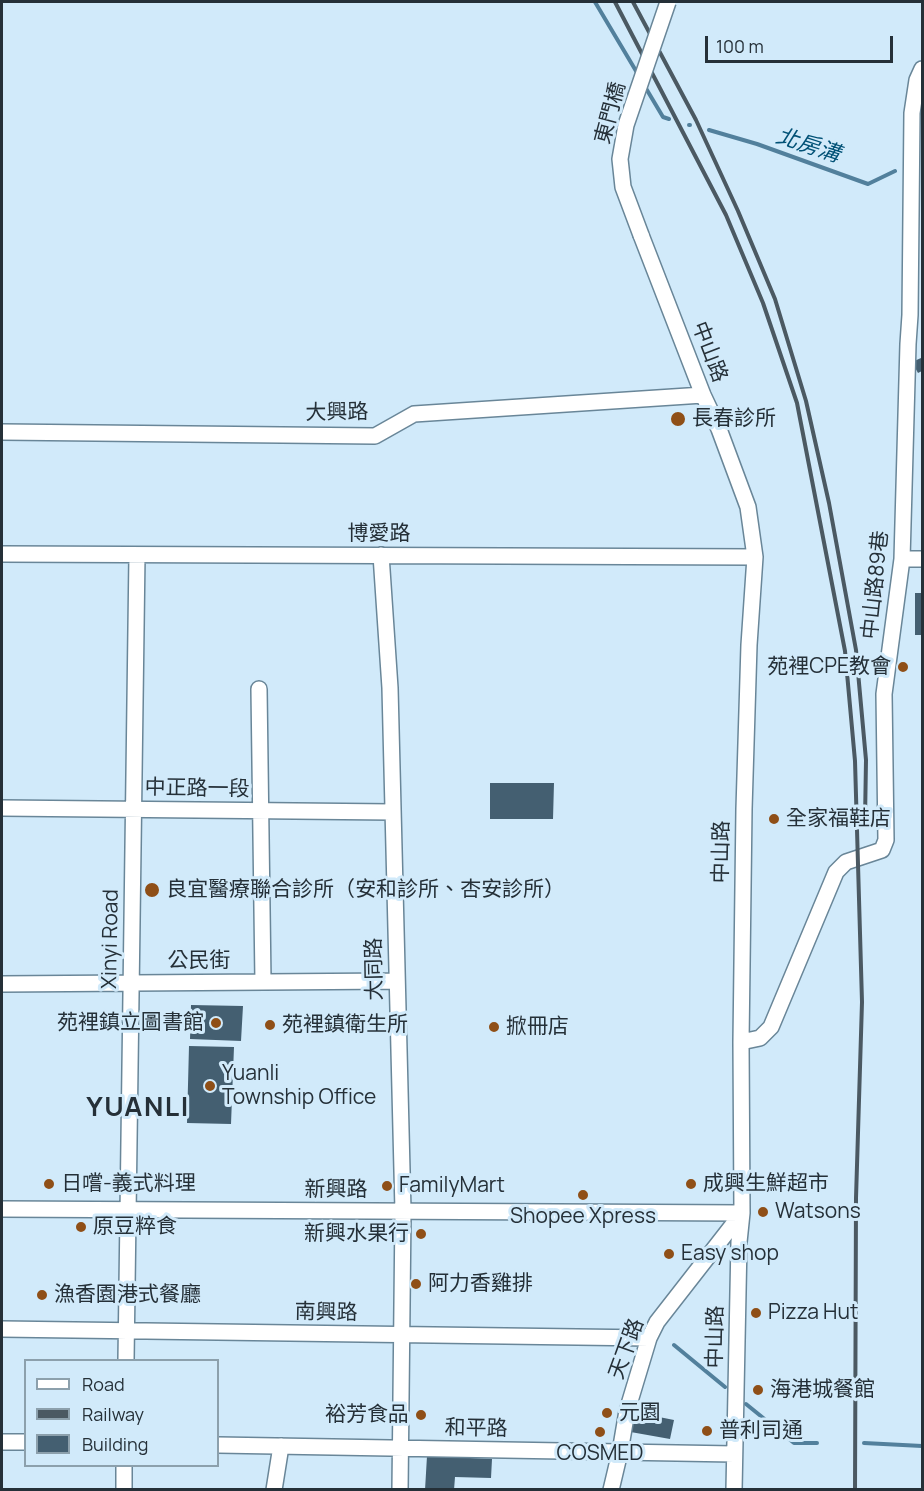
<!DOCTYPE html>
<meta charset="utf-8">
<style>
body{margin:0}
#map{position:relative;width:924px;height:1491px;overflow:hidden;background:#d1eafa;font-family:Manrope,sans-serif}
canvas{display:block}
.frame{position:absolute;inset:0;border:3px solid #253038;pointer-events:none}
.legend{position:absolute;left:24px;top:1359px;width:195px;height:108px;box-sizing:border-box;background:#d1eafa;border:2px solid #8ca0ac;margin:0;padding:8px 10px;list-style:none;font-size:18px;color:#253038}
.legend li{display:flex;align-items:center;gap:12px;height:30px}
.legend b{width:30px;border:2px solid #8ca0ac}
.scale{position:absolute;left:705px;top:36px;width:188px;height:27px;box-sizing:border-box;border:3px solid #253038;border-top:0;padding-left:8px;font-size:18px;line-height:21px;white-space:nowrap;color:#253038;-webkit-text-stroke:4px #d1eafa;paint-order:stroke}
</style>
<div id="map">
<canvas width="924" height="1491"></canvas>
<div class="frame"></div>
<ul class="legend">
<li><b style="height:8px;background:#fff"></b>Road</li>
<li><b style="height:8px;background:#4b5962"></b>Railway</li>
<li><b style="height:16px;background:#445f71"></b>Building</li>
</ul>
<div class="scale">100 m</div>
</div>
<script>
const c = document.querySelector('canvas').getContext('2d');
c.lineJoin = 'round';
const shape = rows => new Path2D(rows.map(r => 'M' + r).join(''));
function strokePath(path, color, width, dash) { c.strokeStyle = color; c.lineWidth = width; c.lineCap = dash ? 'butt' : 'round'; c.setLineDash(dash || []); c.stroke(path); }
function fill(path, color) { c.fillStyle = color; c.fill(path, 'evenodd'); }
function drawText(font, color, halo, rows, align = 'center') {
  c.font = font + ' Manrope,"Noto Sans TC",sans-serif'; c.lineWidth = 6; c.setLineDash([]); c.textBaseline = 'middle'; c.strokeStyle = halo; c.fillStyle = color; for (const [text, x, y, turn = 0] of rows) {
    c.save(); c.translate(x, y); c.rotate((+turn || 0) * Math.PI / 180); c.textAlign = isNaN(turn) ? turn : align; if (halo) c.strokeText(text, 0, 0); c.fillText(text, 0, 0); c.restore();
  }
}
const stream = shape([
 [595,2,639,76],
 [644,85,663,117,669,119],
 [689,125,690,125],
 [709,130,757,144,868,184,895,171],
 [674,1345,725,1387],
 [746,1404,794,1443,817,1443],
 [864,1443,922,1446]
]);
const building = shape([
 [921,358,922,371,918,373,912,362],
 [915,593,922,593,922,635,915,635],
 [490,783,554,783,553,819,490,819],
 [191,1005,243,1006,241,1041,190,1039],
 [189,1046,234,1047,231,1124,187,1123],
 [629,1411,674,1420,670,1439,625,1431],
 [427,1456,492,1459,491,1478,455,1477,454,1490,425,1490]
]);
const minor = shape([
 [641,235,703,395,719,429,748,507,755,557,749,645,744,809,741,1042,742,1213,739,1242,734,1490],
 [2,432,375,436,414,414,703,395],
 [2,554,755,557],
 [381,555,390,688,403,1211,400,1490],
 [902,559,922,559],
 [259,689,263,982],
 [2,808,392,812],
 [2,984,396,981],
 [741,1042,760,1038,771,1027,836,872,846,862,882,850,886,840,884,694,902,559,908,344,910,315,912,113,917,80,922,69],
 [2,1209,742,1213],
 [2,1329,649,1338],
 [126,1360,137,555],
 [2,1442,26,1442],
 [218,1445,734,1454],
 [124,1490,124,1466],
 [274,1490,281,1446],
 [611,1490,620,1452,627,1411,649,1338,657,1322,742,1213]
]);
const rail = shape([
 [615,2,726,215,763,303,797,403,845,651,855,761,862,1002,856,1198,855,1490],
 [633,2,696,120,738,211,775,299,806,401,829,503,856,650,866,760,865,820]
]);
const minorBridge = shape([
 [641,235,623,187,620,159,626,125,668,2]
]);
const markers = [
 [678,419,8,"#8f4f17"],
 [903,667,6,"#8f4f17"],
 [774,819,6,"#8f4f17"],
 [152,890,8,"#8f4f17"],
 [216,1023,6,"#8f4f17"],
 [270,1025,6,"#8f4f17"],
 [494,1027,6,"#8f4f17"],
 [210,1086,6,"#8f4f17"],
 [49,1184,6,"#8f4f17"],
 [691,1184,6,"#8f4f17"],
 [387,1186,6,"#8f4f17"],
 [583,1195,6,"#8f4f17"],
 [763,1212,6,"#8f4f17"],
 [81,1227,6,"#8f4f17"],
 [421,1234,6,"#8f4f17"],
 [669,1254,6,"#8f4f17"],
 [416,1284,6,"#8f4f17"],
 [42,1295,6,"#8f4f17"],
 [756,1313,6,"#8f4f17"],
 [758,1390,6,"#8f4f17"],
 [607,1413,6,"#8f4f17"],
 [421,1415,6,"#8f4f17"],
 [707,1431,6,"#8f4f17"],
 [600,1432,6,"#8f4f17"]
];
const streetNames = [
 ["東門橋",611,113,-75],
 ["中山路",709,352,69],
 ["大興路",337,413,-1],
 ["博愛路",379,534],
 ["中山路89巷",876,585,-84],
 ["中正路一段",197,789,1],
 ["中山路",722,852,-89],
 ["Xinyi Road",111,939,-89],
 ["公民街",199,961],
 ["大同路",375,969,-91],
 ["新興路",336,1190],
 ["南興路",326,1313,1],
 ["中山路",716,1337,-89],
 ["天下路",627,1349,-70],
 ["和平路",476,1429,1]
];
const poiNames = [
 ["長春診所",692,419],
 ["苑裡CPE教會",891,667,"right"],
 ["全家福鞋店",786,819],
 ["良宜醫療聯合診所（安和診所、杏安診所）",166,890],
 ["苑裡鎮立圖書館",204,1023,"right"],
 ["苑裡鎮衛生所",282,1025],
 ["掀冊店",506,1027],
 ["Yuanli",222,1074],
 ["Township Office",222,1098],
 ["日嚐-義式料理",61,1184],
 ["成興生鮮超市",703,1184],
 ["FamilyMart",399,1186],
 ["Watsons",775,1212],
 ["Shopee Xpress",583,1217,"center"],
 ["原豆粹食",93,1227],
 ["新興水果行",409,1234,"right"],
 ["Easy shop",681,1254],
 ["阿力香雞排",428,1284],
 ["漁香園港式餐廳",54,1295],
 ["Pizza Hut",768,1313],
 ["海港城餐館",770,1390],
 ["元園",619,1413],
 ["裕芳食品",409,1415,"right"],
 ["普利司通",719,1431],
 ["COSMED",600,1454,"center"]
];
const waterNames = [
 ["北房溝",808,146,18]
];
const districtNames = [
 ["YUANLI",138,1108]
];
strokePath(stream, '#52809c', 4);
fill(building, '#445f71');
strokePath(minor, '#698698', 18);
strokePath(minor, '#fff', 15);
strokePath(rail, '#4b5962', 4);
strokePath(minorBridge, '#698698', 18, []);
strokePath(minorBridge, '#fff', 15);
for (const [x, y, r, color] of markers) { const dot = new Path2D(); dot.arc(x, y, r, 0, 2 * Math.PI); c.fillStyle = color; c.fill(dot); strokePath(dot, '#d1eafa', 2); }
drawText('21px', '#253038', '#d1eafa', streetNames);
drawText('21px', '#253038', '#d1eafa', poiNames, 'left');
drawText('italic 22px', '#005176', '#d1eafa', waterNames);
c.letterSpacing = '1.5px';
drawText('bold 27px', '#253038', '#d1eafa', districtNames);
c.letterSpacing = '0px';
</script>
